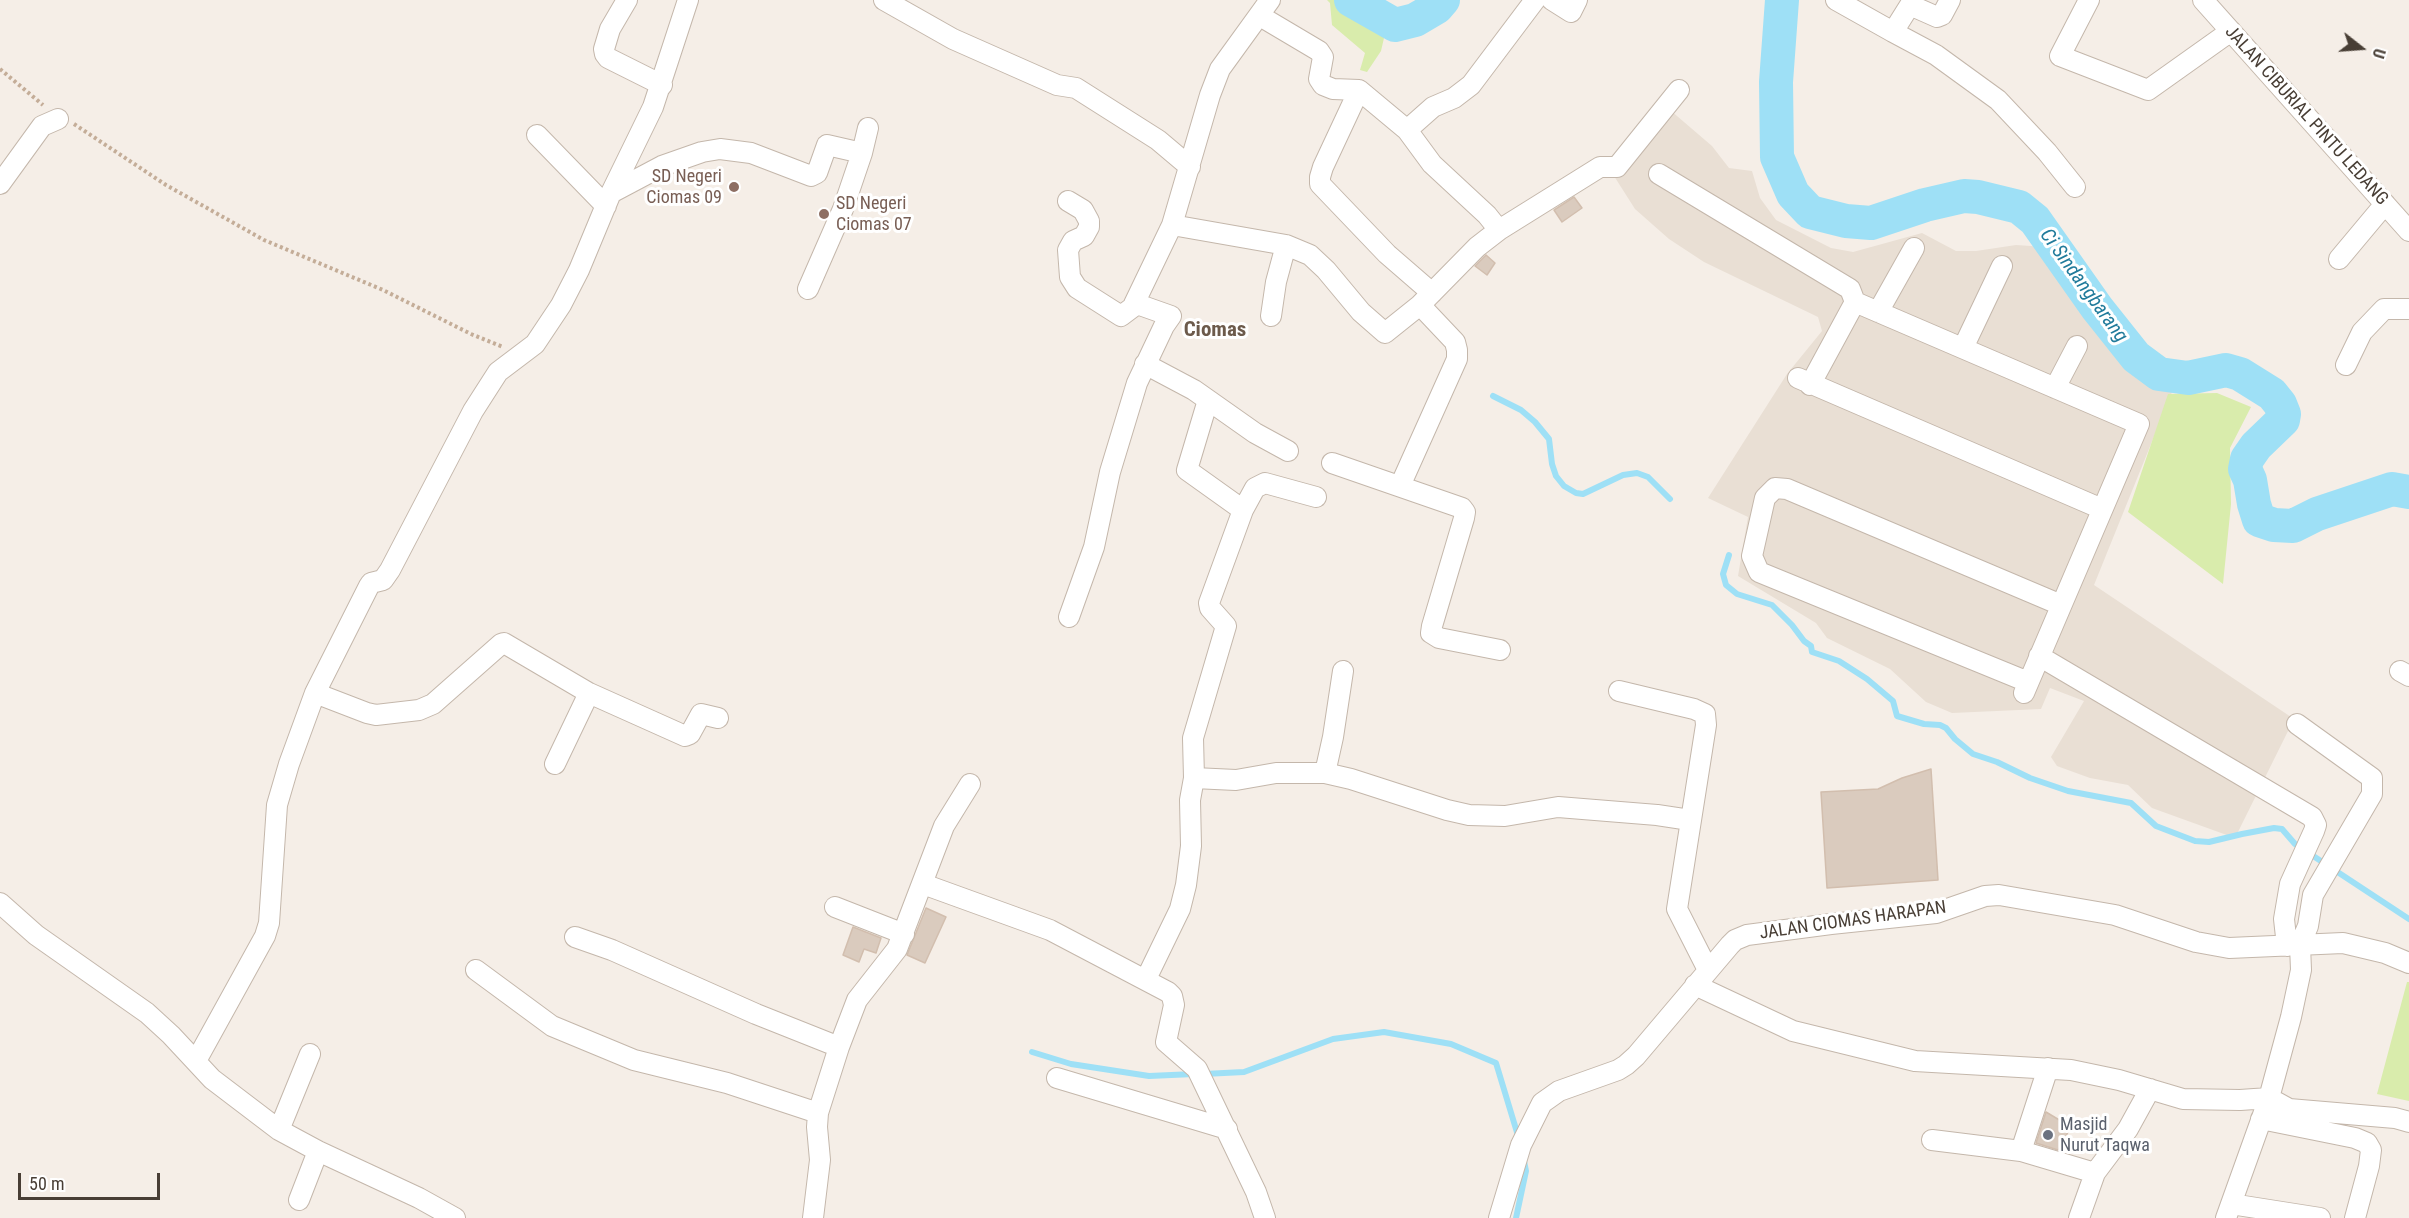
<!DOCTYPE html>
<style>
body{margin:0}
#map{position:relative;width:2409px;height:1218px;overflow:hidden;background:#f5eee7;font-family:"Roboto Condensed",sans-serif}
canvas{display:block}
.north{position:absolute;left:2331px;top:18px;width:60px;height:60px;-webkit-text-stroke:4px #fff;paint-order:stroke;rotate:107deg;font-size:16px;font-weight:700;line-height:24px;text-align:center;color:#483e35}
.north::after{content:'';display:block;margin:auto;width:21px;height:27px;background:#483e35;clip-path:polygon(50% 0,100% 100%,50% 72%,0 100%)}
.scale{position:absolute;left:18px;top:1173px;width:142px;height:27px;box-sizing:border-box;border:3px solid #483e35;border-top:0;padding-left:8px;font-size:18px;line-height:21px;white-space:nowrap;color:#483e35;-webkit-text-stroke:4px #fff;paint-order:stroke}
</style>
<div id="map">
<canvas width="2409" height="1218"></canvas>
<div class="north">U</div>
<div class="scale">50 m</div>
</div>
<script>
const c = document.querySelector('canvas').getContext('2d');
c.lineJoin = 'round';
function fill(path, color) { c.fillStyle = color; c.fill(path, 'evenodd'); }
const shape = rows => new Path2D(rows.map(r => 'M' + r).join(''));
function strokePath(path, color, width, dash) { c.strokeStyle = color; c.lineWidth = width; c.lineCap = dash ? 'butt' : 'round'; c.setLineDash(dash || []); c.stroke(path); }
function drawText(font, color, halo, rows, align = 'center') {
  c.font = font + ' "Roboto Condensed",sans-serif'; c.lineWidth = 6; c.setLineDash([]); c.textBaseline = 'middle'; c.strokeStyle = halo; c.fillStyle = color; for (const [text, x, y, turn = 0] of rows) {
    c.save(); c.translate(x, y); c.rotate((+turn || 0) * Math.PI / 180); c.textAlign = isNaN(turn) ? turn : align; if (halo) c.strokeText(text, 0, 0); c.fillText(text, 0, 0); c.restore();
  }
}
const residential = shape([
 [1670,110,1712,146,1729,168,1752,171,1760,198,1776,220,1831,248,1853,252,1922,233,1956,251,1976,251,2016,245,2046,247,2066,289,2099,326,2141,374,2172,392,2094,585,2294,719,2235,838,2152,808,2128,785,2090,778,2057,766,2051,757,2084,701,2050,688,2041,709,1952,713,1926,702,1890,669,1827,638,1816,623,1738,576,1748,517,1708,498,1787,374,1822,331,1818,317,1704,262,1669,239,1635,209,1614,176]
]);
const green = shape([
 [1327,0,1342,0,1393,28,1384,38,1381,51,1367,72,1360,70,1365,53,1332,25,1330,3],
 [2217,393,2251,407,2230,448,2231,504,2223,584,2128,512,2168,394],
 [2407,982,2409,982,2409,1101,2377,1094]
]);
const stream = shape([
 [1493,396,1521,410,1535,422,1549,439,1552,464,1556,476,1564,486,1576,493,1583,494,1623,475,1637,473,1648,477,1670,499],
 [1729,555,1723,574,1726,585,1737,594,1772,605,1792,625,1804,641,1811,646,1812,652,1839,661,1867,679,1893,701,1897,716,1924,724,1940,725,1946,728,1955,739,1973,754,1997,762,2030,778,2068,791,2131,803,2156,826,2195,841,2209,842,2242,834,2274,828,2282,829,2295,844,2409,919],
 [1032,1052,1071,1064,1149,1076,1194,1074],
 [1204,1074,1244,1072,1333,1039,1384,1032,1451,1044,1496,1063,1519,1139],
 [1516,1218,1526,1171,1524,1161]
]);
const river = shape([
 [1351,0,1395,25,1415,20,1437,7,1443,0],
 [1782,0,1776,82,1777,157,1793,194,1810,212,1846,221,1871,223,1925,205,1964,196,1978,197,2019,207,2035,220,2097,308,2136,357,2159,374,2188,378,2226,370,2240,374,2272,394,2280,404,2284,414,2283,420,2256,446,2247,459,2245,469,2250,480,2254,504,2259,520,2274,525,2293,526,2317,514,2392,489,2409,492]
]);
const building = shape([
 [1574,197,1582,208,1562,222,1554,210,1574,197],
 [1486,255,1495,263,1487,275,1475,266,1486,255],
 [1931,769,1938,880,1827,888,1821,792,1878,789,1902,778,1931,769],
 [926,908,946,917,925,963,907,955,926,908],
 [853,927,881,938,876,953,864,949,859,962,843,955,853,927],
 [2046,1112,2071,1127,2058,1150,2036,1143,2046,1112]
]);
const path = shape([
 [0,69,43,105],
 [74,124,166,185,264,240,383,290,471,334,503,347]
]);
const minor = shape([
 [627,0,610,29,604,49,605,54,608,58,662,85],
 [884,0,953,39,1057,85,1076,88,1158,140,1190,167],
 [1552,0,1571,12,1577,0],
 [1836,0,1893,32,1910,5,1937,17,1942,15,1950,0],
 [2089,0,2060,56,2148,90,2231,31],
 [2203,0,2409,231],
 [1893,32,1936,55,1998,100,2047,152,2075,187],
 [1359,90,1323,167,1320,177,1320,184,1387,254,1432,293],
 [1407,130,1433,107,1454,98,1471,85,1535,0],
 [537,135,606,206],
 [1659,174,1850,289,1855,302,2139,424,2024,693],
 [0,184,42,126,58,119],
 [611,193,662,166,702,152,720,149,751,153,811,176,817,173,827,145,862,153],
 [1068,201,1083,210,1089,221,1089,227,1084,236,1073,241,1068,250,1070,277,1077,288,1121,316,1137,304,1171,316,1164,326,1137,383,1110,472,1094,547,1069,617],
 [1172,225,1210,95,1220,69,1270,0],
 [1499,230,1600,167,1617,167,1679,90],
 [2339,259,2385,204],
 [808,289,843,209,862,153,868,128],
 [1134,304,1172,225,1286,245,1310,255,1326,270,1361,312,1385,333,1420,305,1477,247,1499,230,1487,215,1432,164,1407,130,1359,90,1333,89,1323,85,1319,79,1323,57,1319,51,1260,16],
 [1878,312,1914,248],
 [1271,316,1276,282,1286,245],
 [1963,348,2002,266],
 [1145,364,1194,390,1255,433,1288,451],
 [2346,365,2362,332,2384,309,2409,309],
 [1798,378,2102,509],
 [1810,385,1855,302],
 [2055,388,2077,346],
 [1208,400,1187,470,1243,510],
 [1332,463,1462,508,1465,512,1464,518,1432,626,1431,633,1439,638,1500,650],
 [1400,486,1457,359,1457,350,1455,342,1420,305],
 [2039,656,2312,817,2316,825,2314,831,2290,884,2284,919,2287,946],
 [2400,671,2409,676],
 [2028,682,1759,572,1752,556,1765,498,1775,488,1787,489,2061,605],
 [1619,691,1694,709,1705,714,1706,725,1677,909,1708,970],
 [315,693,367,713,376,715,419,710,433,704,501,644,504,643,589,693,685,736,690,734,701,714,718,718],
 [555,764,589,693],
 [1325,773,1333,737,1343,671],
 [1194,778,1236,780,1276,773,1325,773,1351,779,1447,810,1469,815,1505,816,1558,807,1657,815,1690,820],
 [923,884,1050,930,1168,992,1172,996,1174,1005,1166,1042,1197,1069,1256,1192,1265,1218],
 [0,903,36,935,147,1013,171,1035,212,1079,279,1130,318,1151,419,1198,455,1218],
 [835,907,904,934],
 [575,937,612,950,756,1014,839,1047],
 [476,970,552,1026,634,1060,727,1083,818,1113],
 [1146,979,1180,909,1186,885,1191,846,1190,800,1194,778,1193,738,1226,626,1210,608,1209,603,1243,510,1255,488,1265,483,1316,497],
 [1695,985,1793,1031,1915,1061,2071,1070,2119,1080,2183,1099,2240,1100,2269,1098,2289,1109,2395,1118,2409,1122],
 [196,1061,265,936,269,923,277,805,289,764,315,693,369,586,371,583,383,580,390,570,473,411,498,372,535,344,561,305,579,270,611,193,653,107,688,0],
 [1057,1078,1227,1129],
 [2261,1119,2355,1138,2367,1143,2371,1150,2369,1166,2355,1218],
 [279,1130,310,1054],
 [1932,1140,2021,1151,2095,1173],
 [2021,1151,2048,1068],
 [299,1200,318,1151],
 [2231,1204,2320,1218],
 [813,1218,820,1160,817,1127,818,1113,839,1047,857,1000,897,949,944,826,970,784],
 [1499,1218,1521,1145,1542,1103,1559,1091,1618,1070,1626,1065,1636,1056,1730,945,1735,940,1747,935,1831,924,1936,913,1985,896,1999,895,2115,915,2196,942,2229,948,2343,943,2385,953,2409,963],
 [2079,1218,2095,1173,2128,1129,2150,1089],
 [2226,1218,2269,1098,2291,1017,2301,970,2300,945,2308,926,2313,895,2372,794,2372,778,2297,724]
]);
const markers = [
 [734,187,6,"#8d6e63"],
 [824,214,6,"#8d6e63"],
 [2048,1135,6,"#6b7280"]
];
const streetNames = [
 ["JALAN CIBURIAL PINTU LEDANG",2306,116,48],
 ["JALAN CIOMAS HARAPAN",1853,921,-8]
];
const educationNames = [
 ["SD Negeri",722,177],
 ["Ciomas 09",722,198],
 ["SD Negeri",836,204,"left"],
 ["Ciomas 07",836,225,"left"]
];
const worshipNames = [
 ["Masjid",2060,1125],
 ["Nurut Taqwa",2060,1146]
];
const waterNames = [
 ["Ci Sindangbarang",2083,286,54]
];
const quarterNames = [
 ["Ciomas",1215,331]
];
fill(residential, '#e9dfd4');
fill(green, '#d9ecac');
strokePath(stream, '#9ee0f6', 6);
strokePath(river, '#9ee0f6', 34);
fill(building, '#dacbbe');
strokePath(building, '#d2beae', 1.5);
strokePath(minor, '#c4b7ab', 22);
strokePath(path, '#c4ad98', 4, [3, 3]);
strokePath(minor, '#fff', 20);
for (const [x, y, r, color] of markers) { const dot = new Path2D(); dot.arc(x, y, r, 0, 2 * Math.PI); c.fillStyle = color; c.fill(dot); strokePath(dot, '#fff', 2); }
drawText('18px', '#483e35', '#fff', streetNames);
drawText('18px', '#785e54', '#fff', educationNames, 'right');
drawText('18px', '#5b616d', '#fff', worshipNames, 'left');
drawText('italic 20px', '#217b9b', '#fff', waterNames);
drawText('bold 21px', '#6c5a4b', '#fff', quarterNames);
</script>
